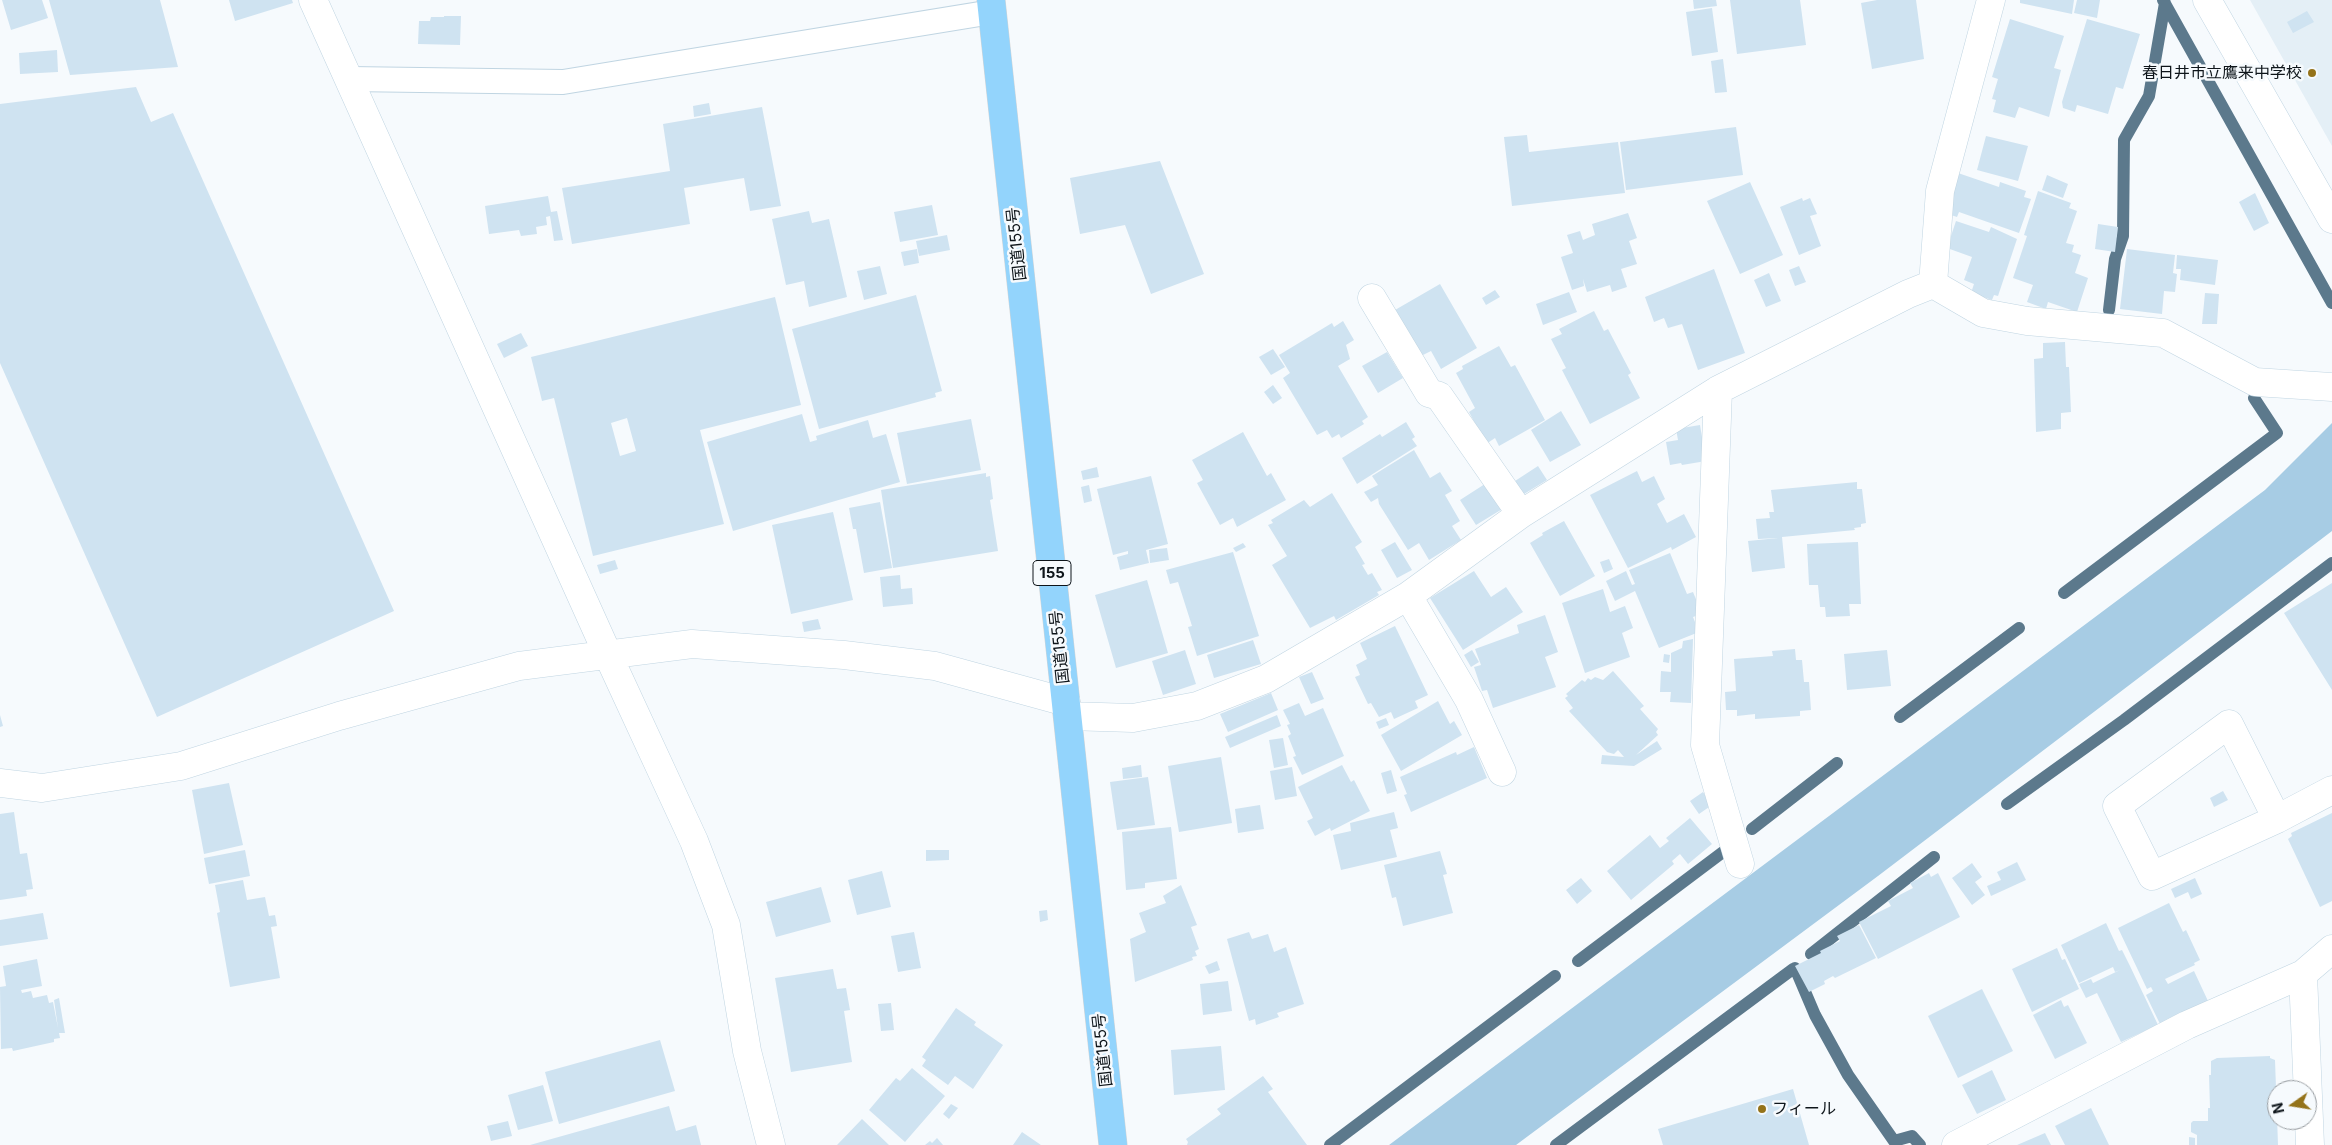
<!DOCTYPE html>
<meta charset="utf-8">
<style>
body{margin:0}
#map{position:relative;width:2332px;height:1145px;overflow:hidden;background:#f6fafd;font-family:Inter,sans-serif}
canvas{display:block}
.north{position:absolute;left:2267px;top:1080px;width:50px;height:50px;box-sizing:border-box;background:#f6fafd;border:1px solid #999ea2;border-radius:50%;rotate:257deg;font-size:14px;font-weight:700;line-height:20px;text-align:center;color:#0e151a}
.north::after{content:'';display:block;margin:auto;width:18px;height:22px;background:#94731a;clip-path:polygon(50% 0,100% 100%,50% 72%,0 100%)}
</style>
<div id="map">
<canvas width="2332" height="1145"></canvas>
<div class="north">N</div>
</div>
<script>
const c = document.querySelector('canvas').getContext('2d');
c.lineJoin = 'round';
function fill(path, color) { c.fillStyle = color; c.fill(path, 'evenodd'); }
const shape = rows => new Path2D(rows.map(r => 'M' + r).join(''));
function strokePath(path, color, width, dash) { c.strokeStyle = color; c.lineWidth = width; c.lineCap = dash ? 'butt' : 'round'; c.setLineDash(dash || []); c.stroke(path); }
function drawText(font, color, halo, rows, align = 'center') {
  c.font = font + ' Inter,"Noto Sans JP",sans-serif'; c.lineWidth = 5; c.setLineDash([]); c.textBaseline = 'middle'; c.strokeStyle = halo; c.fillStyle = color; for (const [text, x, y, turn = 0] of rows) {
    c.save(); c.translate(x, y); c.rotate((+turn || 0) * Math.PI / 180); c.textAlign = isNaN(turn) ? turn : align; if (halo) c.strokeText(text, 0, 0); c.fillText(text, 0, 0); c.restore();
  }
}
const built = shape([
 [2250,0,2332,0,2332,146]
]);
const green = shape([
 [2332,423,2332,531,1878,876,1516,1145,1389,1145,2265,490]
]);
const stream = shape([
 [2163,0,2332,303],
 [2109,310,2115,259,2123,236,2124,140,2149,96,2165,3],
 [2064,593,2277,433,2254,398],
 [1900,717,2019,628],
 [2007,804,2124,720,2332,563],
 [1752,829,1837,763],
 [1811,954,1934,857],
 [1578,961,1723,852],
 [1795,968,1815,1015,1848,1075,1894,1141,1912,1136,1920,1145],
 [1330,1145,1555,976],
 [1556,1145,1793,969]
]);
const building = shape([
 [2,0,42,0,48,18,11,30],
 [49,0,160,0,178,67,70,75],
 [229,0,292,0,293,3,235,21],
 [1693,0,1716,0,1717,6,1694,9],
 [1730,0,1800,0,1806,45,1737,54],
 [1877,0,1916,0,1924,59,1872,69,1861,3],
 [2020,0,2074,0,2072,14,2020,3],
 [2077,0,2100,0,2097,18,2074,13],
 [1712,8,1718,52,1692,56,1686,12],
 [2307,11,2314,22,2293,33,2287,22],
 [444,16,461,16,460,45,418,44,419,21,430,21,431,17,444,17],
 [2010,19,2064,36,2054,68,2061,70,2049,117,2019,107,2015,118,1993,112,1996,100,1992,99,1998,79,1992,77],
 [2087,19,2140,34,2123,89,2116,87,2108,114,2077,105,2075,112,2063,108,2062,102],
 [57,50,58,72,20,74,19,53],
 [1723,59,1727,92,1715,93,1711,61],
 [136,87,151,122,173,113,394,611,157,717,0,363,0,104],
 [709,103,711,114,694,117,693,106],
 [762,107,781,206,750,211,744,178,684,188,690,224,572,244,562,188,670,171,663,124],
 [1736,127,1743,175,1626,190,1620,142],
 [1527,135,1529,152,1618,142,1625,193,1512,206,1504,137],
 [1986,136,2028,146,2018,181,1977,170],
 [1160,161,1204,274,1151,294,1125,225,1080,234,1070,178],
 [1958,173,1999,187,2000,182,2026,191,2024,197,2031,199,2019,233,1959,212,1957,217,1945,213],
 [2047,175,2068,184,2063,198,2042,190],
 [1750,182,1783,255,1740,274,1707,201],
 [2038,191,2071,203,2069,208,2077,211,2066,243,2074,245,2072,252,2081,255,2075,273,2088,278,2077,312,2048,302,2046,309,2027,302,2033,285,2013,278,2027,236,2024,235],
 [2255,193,2269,223,2254,231,2239,202],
 [548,196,551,212,557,211,563,240,554,241,550,216,546,217,547,225,536,227,537,234,521,236,519,230,489,234,485,206],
 [1802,198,1803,201,1810,198,1817,214,1810,216,1821,246,1799,255,1780,207],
 [932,205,938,235,900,242,894,212],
 [809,211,812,223,829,219,847,297,809,307,804,281,786,285,772,219],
 [1628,213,1637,238,1629,241,1637,264,1621,269,1627,287,1612,292,1610,285,1587,292,1583,279,1584,286,1572,290,1561,257,1573,253,1567,235,1580,231,1583,240,1595,235,1592,224],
 [1956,221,1989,232,1991,227,2017,239,1998,296,1994,295,1992,300,1971,293,1974,284,1964,280,1972,257,1947,248],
 [2098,224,2118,227,2115,252,2095,249],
 [947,235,950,250,919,256,916,241],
 [917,249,919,263,904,266,901,252],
 [2127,249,2175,255,2173,273,2177,274,2175,292,2164,291,2162,314,2120,309],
 [2177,255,2218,260,2215,285,2180,280,2181,269,2176,269],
 [880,266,887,294,864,300,857,271],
 [1799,266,1806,282,1795,286,1789,270],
 [1714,269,1745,353,1698,370,1682,324,1668,328,1664,318,1654,322,1645,297],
 [1769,273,1781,301,1766,307,1754,280],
 [1440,284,1477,348,1441,369,1431,351,1421,356,1395,310],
 [1495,290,1500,297,1486,305,1482,298],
 [1569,292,1577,312,1543,325,1536,304],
 [2205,293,2219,294,2217,324,2202,324],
 [916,295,942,391,935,393,936,397,819,429,792,329],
 [775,297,801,405,700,430,724,524,593,556,554,398,542,401,531,357],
 [627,418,636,451,620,456,611,423],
 [1594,311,1604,331,1608,329,1631,373,1628,375,1640,398,1590,424,1562,370,1566,368,1551,339,1562,334,1559,329],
 [1343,321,1354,340,1346,345,1350,359,1338,366,1368,417,1362,421,1364,424,1341,438,1339,434,1332,438,1327,430,1317,435,1283,378,1290,373,1279,355,1332,323,1334,327],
 [521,333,528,346,504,358,497,344],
 [2065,342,2066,367,2069,367,2071,412,2061,413,2061,429,2036,432,2034,359,2043,358,2043,343],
 [1499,346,1511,367,1515,365,1545,420,1499,446,1495,438,1486,444,1469,412,1475,408,1456,373,1463,369,1462,366],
 [1273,349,1285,367,1271,375,1259,357],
 [1387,352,1403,378,1378,393,1362,366],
 [1273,385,1282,398,1273,404,1264,392],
 [1561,411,1581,445,1550,462,1531,430],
 [802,414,810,442,817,440,816,436,868,420,873,438,886,434,900,482,733,531,707,442],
 [971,419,981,470,907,484,897,433],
 [1406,422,1415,437,1412,439,1417,446,1357,484,1342,458,1380,434,1382,437],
 [1700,425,1706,461,1682,465,1681,463,1670,465,1666,442,1678,440,1676,429],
 [1243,432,1267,476,1271,473,1286,500,1237,527,1233,518,1220,525,1197,483,1203,480,1192,460],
 [1414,450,1430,478,1440,472,1452,491,1445,495,1460,521,1452,526,1461,540,1429,560,1419,543,1408,550,1379,504,1378,498,1371,502,1364,492,1378,485,1372,476],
 [1538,466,1547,480,1524,494,1515,481],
 [1097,467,1099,477,1083,480,1081,471],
 [1637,471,1642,482,1654,476,1665,499,1657,504,1667,523,1684,514,1696,537,1672,550,1671,547,1628,568,1590,495],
 [986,473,986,477,990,476,993,499,990,500,998,551,893,568,881,490],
 [1151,476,1168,544,1146,550,1149,563,1120,570,1117,557,1128,554,1128,551,1113,555,1097,489],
 [1488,482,1504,508,1476,525,1460,500],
 [1857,482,1857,489,1862,489,1866,523,1861,524,1861,527,1854,528,1855,530,1782,537,1785,568,1752,572,1748,541,1778,538,1758,539,1756,519,1770,518,1769,512,1774,512,1771,490],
 [1089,485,1092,501,1084,503,1081,487],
 [1332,493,1362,542,1355,547,1365,564,1362,565,1368,575,1372,573,1382,590,1377,592,1379,595,1336,620,1334,616,1310,628,1272,565,1287,556,1268,525,1273,523,1271,520,1304,500,1310,507],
 [880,502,892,568,864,573,856,529,853,529,849,508],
 [833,512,853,600,791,614,772,525],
 [1564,521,1595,576,1560,596,1530,543,1543,535,1542,533],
 [1395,542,1412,570,1397,578,1381,550],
 [1858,542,1861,604,1849,604,1850,616,1826,617,1825,607,1820,607,1818,585,1809,585,1807,544],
 [1243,543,1246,547,1236,552,1233,548],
 [1167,548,1169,560,1150,563,1149,550],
 [1233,552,1259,636,1197,656,1188,627,1192,626,1178,582,1170,584,1166,570],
 [1670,553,1687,594,1693,592,1702,614,1693,617,1699,632,1659,648,1635,591,1615,601,1606,581,1626,571,1632,585,1635,584,1629,570],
 [1609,559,1613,569,1604,573,1600,562],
 [615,560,618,569,600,574,597,565],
 [1474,571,1491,597,1506,587,1523,612,1463,650,1430,598],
 [900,575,901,589,912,588,913,604,883,607,880,577],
 [1147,580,1168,653,1116,668,1095,595],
 [2332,583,2332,690,2284,613],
 [1603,589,1610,612,1625,606,1633,628,1622,633,1630,657,1585,673,1562,603],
 [1545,615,1558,652,1545,657,1556,687,1493,708,1487,690,1482,691,1474,667,1481,665,1475,649,1519,633,1517,625],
 [818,619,821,629,804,632,802,622],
 [1395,626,1428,695,1415,701,1418,708,1394,719,1391,712,1379,717,1371,703,1368,704,1355,677,1360,675,1356,665,1367,659,1360,643],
 [1693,639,1691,703,1670,702,1671,692,1660,692,1661,671,1671,672,1671,653,1682,648,1683,641],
 [1253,640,1261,664,1214,678,1207,655],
 [1795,649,1796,660,1802,660,1804,682,1809,682,1811,710,1800,711,1800,716,1755,719,1755,714,1737,716,1737,710,1726,710,1725,692,1736,691,1734,659,1773,656,1772,651],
 [1185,650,1196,684,1163,695,1152,661],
 [1472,650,1479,662,1471,667,1464,655],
 [1887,650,1891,686,1847,690,1844,654],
 [1664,654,1670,655,1669,663,1663,662],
 [1613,671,1644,706,1640,709,1658,729,1656,732,1658,735,1636,755,1657,741,1662,749,1634,766,1601,764,1602,755,1624,757,1618,750,1614,754,1607,752,1569,711,1573,708,1565,698,1568,696,1566,694,1582,680,1585,682,1588,678,1591,680,1595,677,1603,680],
 [1312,672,1324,699,1311,704,1299,677],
 [1271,693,1278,710,1228,732,1220,714],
 [1438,701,1450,724,1454,721,1462,735,1401,771,1381,735],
 [1299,703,1305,716,1323,708,1344,756,1302,775,1293,757,1296,756,1288,736,1291,734,1287,725,1290,724,1283,710],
 [0,715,3,726,0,727],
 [1277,715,1281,726,1230,748,1225,737],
 [1386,718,1389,725,1379,729,1376,722],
 [1283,738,1288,765,1274,768,1269,740],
 [1474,747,1487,778,1411,812,1404,795,1407,794,1400,777,1456,752,1457,755],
 [1221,757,1232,823,1179,832,1168,766],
 [1141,765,1142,777,1123,779,1122,768],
 [1342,765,1351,782,1354,780,1370,811,1331,831,1330,828,1315,836,1307,821,1313,818,1298,787],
 [1292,767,1297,796,1275,800,1270,771],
 [1391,770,1397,791,1387,794,1381,773],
 [1148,777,1155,825,1117,830,1110,782],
 [229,783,243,845,204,854,192,790],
 [2223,791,2228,800,2214,807,2210,798],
 [1703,792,1712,805,1699,814,1690,801],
 [1260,805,1264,829,1238,833,1235,809],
 [14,812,20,854,27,853,33,889,26,890,27,896,0,900,0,814],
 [1394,812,1398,828,1390,830,1397,857,1341,870,1333,835,1351,831,1350,823],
 [2332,813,2332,901,2320,907,2288,839,2292,836,2291,833],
 [1690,818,1712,844,1688,864,1680,854,1672,861,1674,864,1631,900,1607,871,1650,835,1660,848,1669,841,1666,838],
 [1171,827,1177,879,1145,883,1145,888,1126,890,1122,832],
 [245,850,250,876,209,884,204,858],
 [926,850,949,850,949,860,926,861],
 [1440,851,1447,874,1443,875,1453,913,1403,926,1396,897,1392,898,1384,865],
 [2017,862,2026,880,1991,896,1987,886,2001,880,1997,872],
 [1972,863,1982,877,1975,882,1985,895,1972,905,1952,878],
 [882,871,891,907,857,915,848,880],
 [1929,873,1931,877,1938,873,1960,917,1878,959,1859,922,1891,906,1888,901,1913,888,1910,883],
 [1581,878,1592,891,1577,904,1566,890],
 [2195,878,2202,894,2191,899,2188,892,2175,898,2171,889],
 [243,880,247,900,265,897,269,916,275,915,277,926,271,927,280,978,230,987,217,913,220,912,215,885],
 [1181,885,1197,925,1191,927,1199,949,1195,951,1197,956,1192,957,1193,960,1135,982,1130,939,1146,932,1139,913,1166,903,1163,896],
 [821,887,831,922,776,937,766,902],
 [2169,903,2183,932,2186,930,2200,960,2194,963,2195,965,2165,979,2168,984,2194,971,2208,1001,2160,1024,2146,995,2153,991,2151,987,2147,989,2118,928],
 [1047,910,1048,920,1040,922,1039,911],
 [43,913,48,939,0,946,0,920],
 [2106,923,2119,951,2122,950,2130,966,2158,1025,2121,1042,2097,993,2086,998,2079,984,2091,979,2093,983,2120,970,2115,972,2113,967,2079,983,2061,945],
 [1859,925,1876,958,1835,978,1833,976,1824,981,1825,984,1809,992,1795,966,1821,953,1820,951,1840,941,1837,936],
 [914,932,921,968,898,972,891,936],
 [1249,932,1252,939,1268,934,1274,952,1286,947,1304,1004,1277,1013,1279,1017,1256,1025,1255,1019,1249,1021,1227,939],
 [2057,948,2062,960,2065,959,2079,989,2032,1012,2012,969],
 [37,959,42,986,21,990,22,993,31,991,33,998,47,995,49,1003,53,1002,58,1028,54,1000,59,998,65,1033,59,1033,60,1038,54,1039,54,1042,13,1051,12,1048,1,1049,0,987,6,986,3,966],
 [1217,961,1220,970,1209,974,1205,966],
 [833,969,837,989,846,988,850,1010,844,1011,852,1062,791,1072,775,978],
 [1228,981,1232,1011,1203,1015,1200,984],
 [1982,989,2013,1051,1958,1078,1928,1016],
 [2061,1000,2064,1007,2068,1005,2087,1043,2055,1059,2033,1015],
 [891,1003,894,1030,881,1031,878,1004],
 [956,1008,976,1022,974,1025,1003,1045,973,1089,955,1076,948,1085,922,1066,926,1060,922,1057],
 [660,1040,675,1091,559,1124,545,1072],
 [1221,1046,1225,1090,1174,1095,1171,1050],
 [2270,1056,2270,1058,2275,1060,2278,1145,2197,1145,2197,1135,2191,1132,2191,1123,2193,1121,2208,1121,2208,1108,2210,1108,2209,1075,2211,1075,2211,1061,2217,1058],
 [912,1068,945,1096,905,1142,869,1110,896,1078,900,1081],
 [1992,1070,2006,1100,1977,1114,1962,1085],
 [1263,1076,1273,1089,1268,1092,1307,1145,1187,1145,1188,1142,1186,1139,1221,1114,1217,1109],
 [543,1085,553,1121,518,1130,508,1095],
 [1793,1089,1809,1145,1663,1145,1658,1129],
 [951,1104,958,1108,949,1119,943,1114],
 [669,1106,676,1131,696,1125,701,1145,530,1145],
 [2091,1108,2109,1145,2065,1145,2055,1126],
 [862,1119,889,1145,837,1145],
 [508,1121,512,1136,491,1141,487,1126],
 [1022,1132,1041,1145,1013,1145],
 [2045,1133,2051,1145,2017,1145],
 [2189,1137,2195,1138,2195,1145,2189,1145],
 [937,1138,943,1145,925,1145,930,1141,932,1143]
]);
const service = shape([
 [349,79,563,82,992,12]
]);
const minor = shape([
 [313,0,608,655,694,841,726,925,747,1051,771,1145],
 [1933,284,1940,191,1991,0],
 [1372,298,1429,393,1439,396,1521,514],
 [1718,390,1705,745,1740,864],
 [1408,596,1469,700,1502,772],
 [1068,716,1133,718,1197,706,1266,679,1408,596,1521,514,1718,390,1908,294,1933,284,1983,313,2027,321,2163,333,2255,382,2332,387],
 [0,783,42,788,181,766,339,716,519,666,692,644,844,655,935,666,1066,702],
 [2277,819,2229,724,2117,806,2152,876,2277,819,2332,790],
 [1956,1145,2187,1025,2303,974],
 [2310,1145,2303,974,2332,949]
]);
const tertiary = shape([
 [2207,0,2332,219]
]);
const trunk = shape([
 [991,0,1113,1145]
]);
const markers = [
 [2312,73,5,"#94731a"],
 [1762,1109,5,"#94731a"]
];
const shields = [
 [1052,573,38]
];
const shieldNames = [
 ["155",1052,573]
];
const poiNames = [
 ["春日井市立鷹来中学校",2302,73],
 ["フィール",1772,1109,"left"]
];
const streetNames = [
 ["国道155号",1017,244,-96],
 ["国道155号",1060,647,-96],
 ["国道155号",1103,1050,-96]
];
fill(built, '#e4eff6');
fill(green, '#a7cce4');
strokePath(stream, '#5c798c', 12);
fill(building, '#cfe3f1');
strokePath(service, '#c0d5e2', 26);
strokePath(minor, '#c0d5e2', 29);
strokePath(tertiary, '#c0d5e2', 29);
strokePath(trunk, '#d4d5d6', 29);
strokePath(service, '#fff', 24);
strokePath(minor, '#fff', 28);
strokePath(tertiary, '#fff', 28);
strokePath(trunk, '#93d4fc', 28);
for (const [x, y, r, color] of markers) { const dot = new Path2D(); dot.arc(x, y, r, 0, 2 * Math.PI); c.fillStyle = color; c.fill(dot); strokePath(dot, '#f6fafd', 2); }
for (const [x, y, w] of shields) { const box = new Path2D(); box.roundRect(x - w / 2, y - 12.5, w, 25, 4); c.fillStyle = '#f6fafd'; c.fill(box); strokePath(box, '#0e151a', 1); }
drawText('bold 15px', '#0e151a', null, shieldNames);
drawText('16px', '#0e151a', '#f6fafd', poiNames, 'right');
drawText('16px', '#0e151a', '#f6fafd', streetNames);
</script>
